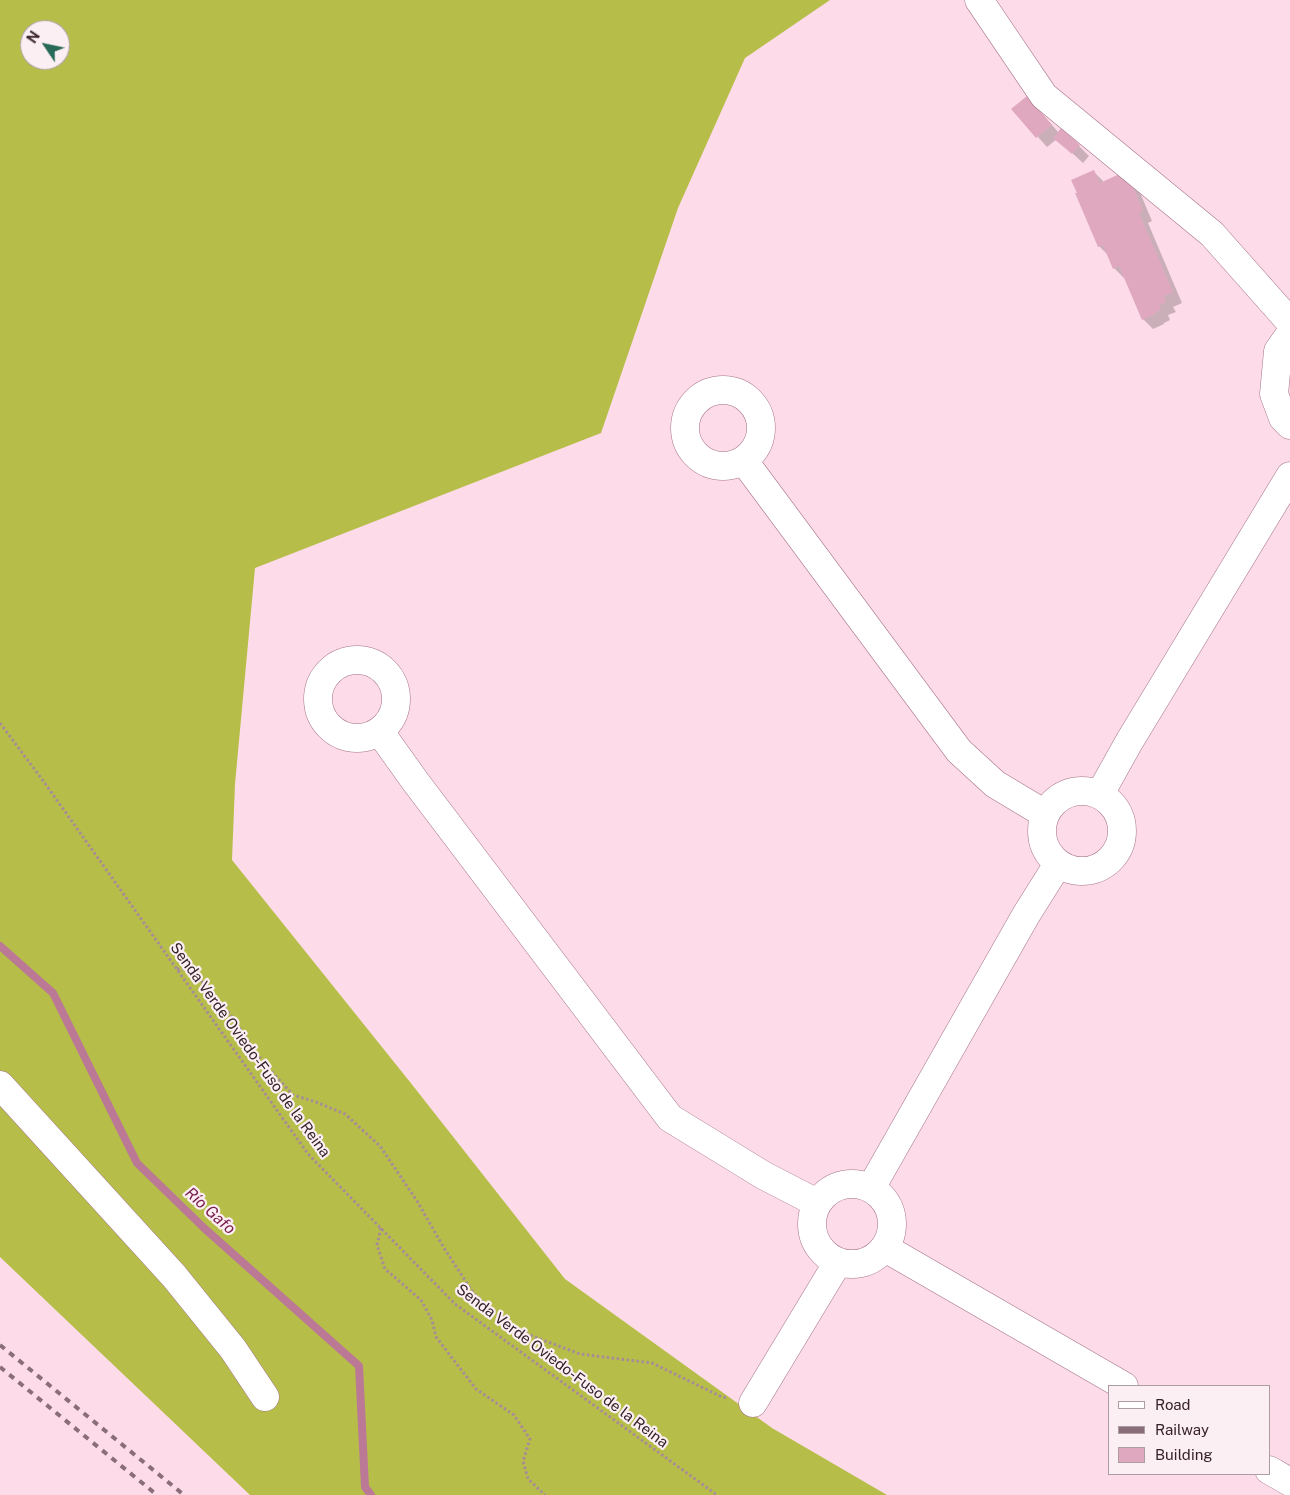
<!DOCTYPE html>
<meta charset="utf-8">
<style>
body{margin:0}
#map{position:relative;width:1290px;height:1495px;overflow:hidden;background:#fddbe8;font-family:"Public Sans",sans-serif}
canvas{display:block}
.legend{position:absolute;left:1108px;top:1385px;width:162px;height:90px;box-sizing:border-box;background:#fbeff3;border:1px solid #ad9da3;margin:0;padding:6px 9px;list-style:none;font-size:15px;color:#37222b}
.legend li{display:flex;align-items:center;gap:10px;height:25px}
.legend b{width:25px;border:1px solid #ad9da3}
.north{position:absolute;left:20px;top:20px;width:50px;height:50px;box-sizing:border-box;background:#fbeff3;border:1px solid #ad9da3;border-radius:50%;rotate:304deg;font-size:14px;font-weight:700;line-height:20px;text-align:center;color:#37222b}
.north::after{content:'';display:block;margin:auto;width:18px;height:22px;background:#286957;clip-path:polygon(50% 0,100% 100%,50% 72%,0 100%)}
</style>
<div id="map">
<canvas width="1290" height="1495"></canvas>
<ul class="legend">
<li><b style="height:6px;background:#fff"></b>Road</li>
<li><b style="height:6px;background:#896e79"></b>Railway</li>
<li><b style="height:14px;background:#dfa8be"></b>Building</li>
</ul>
<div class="north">N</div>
</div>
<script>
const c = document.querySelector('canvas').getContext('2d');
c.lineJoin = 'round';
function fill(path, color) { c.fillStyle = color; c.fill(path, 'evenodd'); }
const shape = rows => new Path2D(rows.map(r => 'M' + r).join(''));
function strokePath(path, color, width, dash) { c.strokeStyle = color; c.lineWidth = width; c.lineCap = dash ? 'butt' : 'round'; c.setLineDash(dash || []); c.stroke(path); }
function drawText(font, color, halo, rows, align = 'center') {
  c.font = font + ' "Public Sans",sans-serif'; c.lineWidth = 4.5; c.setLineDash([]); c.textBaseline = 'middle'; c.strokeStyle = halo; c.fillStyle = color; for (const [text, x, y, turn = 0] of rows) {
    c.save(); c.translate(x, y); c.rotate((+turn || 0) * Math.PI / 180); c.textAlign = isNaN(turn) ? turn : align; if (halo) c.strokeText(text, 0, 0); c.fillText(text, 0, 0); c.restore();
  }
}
const forest = shape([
 [0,0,830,0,745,58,678,208,601,433,255,568,235,784,232,860,410,1082,565,1279,772,1428,887,1495,250,1495,0,1257],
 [30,30,60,30,60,60,30,60]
]);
const shadow = shape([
 [1037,108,1059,133,1079,146,1089,156,1083,163,1057,139,1047,147,1013,109],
 [1093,171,1104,182,1136,183,1152,221,1148,223,1182,303,1173,307,1176,312,1168,315,1170,320,1164,323,1164,324,1153,329,1143,319,1125,278,1124,278,1114,268,1108,255,1099,246]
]);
const stream = shape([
 [0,946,53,993,137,1163,204,1228,359,1366,365,1487,371,1495]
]);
const building = shape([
 [1027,96,1052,125,1036,138,1011,109],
 [1061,128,1080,145,1072,154,1053,138],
 [1094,170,1100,183,1126,171,1143,210,1139,213,1173,292,1164,296,1166,302,1159,305,1161,309,1155,313,1155,314,1142,320,1119,266,1113,269,1103,245,1098,247,1075,193,1077,193,1071,180]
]);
const path = shape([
 [0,723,44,782,308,1154,455,1304,717,1495],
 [177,969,191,969,229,1013,262,1061,293,1095,316,1102,345,1114,380,1146,417,1201,444,1248,474,1294,519,1331,580,1354,652,1363,722,1397,728,1398],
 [381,1228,377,1245,385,1269,421,1300,432,1320,436,1337,476,1389,514,1415,530,1439,523,1461,528,1479,545,1495]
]);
const street = shape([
 [979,0,1044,96,1212,234,1290,322],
 [1290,334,1278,351,1274,394,1283,418,1290,425],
 '685 428a38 38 0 1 1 76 0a38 38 0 1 1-76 0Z',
 [744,461,959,751,995,784,1045,814],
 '318 699a39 39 0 1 1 78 0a39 39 0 1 1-78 0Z',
 [380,732,415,781,670,1118,763,1175,817,1203],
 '1042 831a40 40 0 1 1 80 0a40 40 0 1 1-80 0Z',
 [1100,794,1129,742,1290,476],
 [0,1085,174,1276,233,1349,265,1397],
 '812 1224a40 40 0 1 1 80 0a40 40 0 1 1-80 0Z',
 [871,1188,1026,915,1058,864],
 [885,1248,1124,1386],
 [753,1403,838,1262],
 [1269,1470,1290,1482]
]);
const rail = shape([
 [0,1345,184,1495],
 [0,1367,157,1495]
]);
const streetNames = [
 ["Senda Verde Oviedo-Fuso de la Reina",250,1050,54],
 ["Senda Verde Oviedo-Fuso de la Reina",562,1366,37]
];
const waterNames = [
 ["Río Gafo",210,1211,42]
];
fill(forest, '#b6be49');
fill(shadow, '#0003');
strokePath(stream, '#bb7995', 8);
fill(building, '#dfa8be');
strokePath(street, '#a57388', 29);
strokePath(path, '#a88c97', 3, [2.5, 2.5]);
strokePath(street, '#fff', 28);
strokePath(rail, '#896e79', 4, [6, 6]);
drawText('15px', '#37222b', '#fbeff3', streetNames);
drawText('italic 16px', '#791c4d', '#fbeff3', waterNames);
</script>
